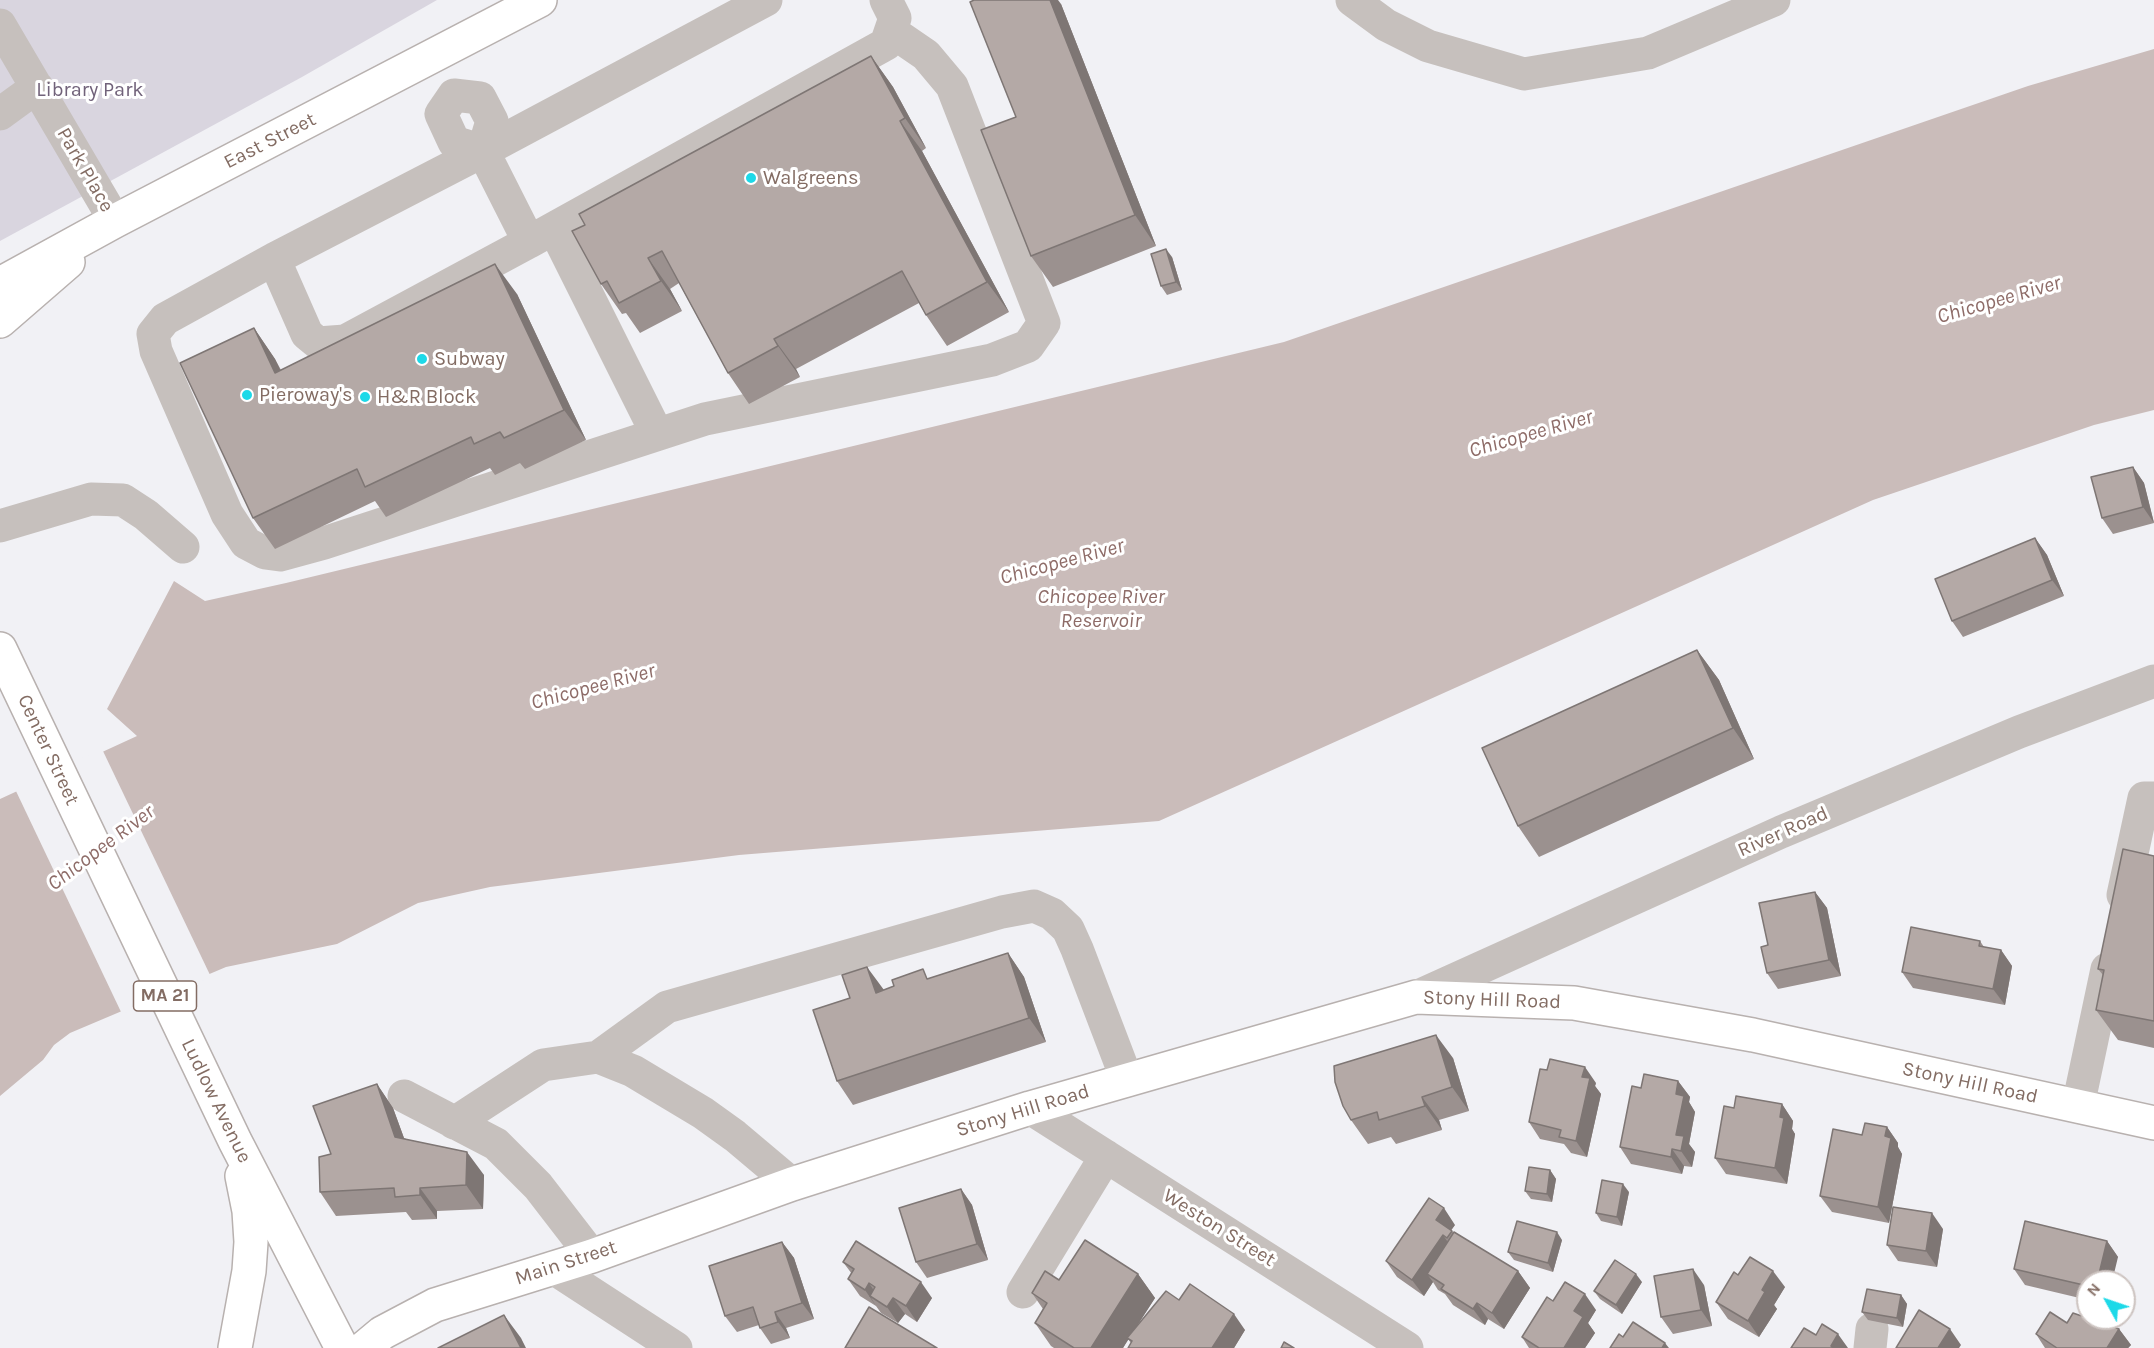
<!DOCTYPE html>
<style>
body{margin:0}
#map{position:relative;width:2154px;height:1348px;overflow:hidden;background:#f1f1f5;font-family:Karla,sans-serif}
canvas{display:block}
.north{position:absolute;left:2076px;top:1270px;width:60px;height:60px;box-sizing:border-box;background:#fff;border:2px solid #cdc4c1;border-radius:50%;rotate:310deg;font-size:16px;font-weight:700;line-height:24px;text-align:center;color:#836c63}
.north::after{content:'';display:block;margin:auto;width:21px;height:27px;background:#1dd9e8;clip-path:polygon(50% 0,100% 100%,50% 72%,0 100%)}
</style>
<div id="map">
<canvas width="2154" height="1348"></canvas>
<div class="north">N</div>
</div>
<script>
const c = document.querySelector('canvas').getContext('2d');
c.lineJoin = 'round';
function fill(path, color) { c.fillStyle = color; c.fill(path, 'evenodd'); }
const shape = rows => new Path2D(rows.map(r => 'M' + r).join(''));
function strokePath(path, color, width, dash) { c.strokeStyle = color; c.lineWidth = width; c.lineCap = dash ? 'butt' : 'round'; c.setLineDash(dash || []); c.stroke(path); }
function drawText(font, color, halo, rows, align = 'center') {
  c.font = font + ' Karla,sans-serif'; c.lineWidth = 6; c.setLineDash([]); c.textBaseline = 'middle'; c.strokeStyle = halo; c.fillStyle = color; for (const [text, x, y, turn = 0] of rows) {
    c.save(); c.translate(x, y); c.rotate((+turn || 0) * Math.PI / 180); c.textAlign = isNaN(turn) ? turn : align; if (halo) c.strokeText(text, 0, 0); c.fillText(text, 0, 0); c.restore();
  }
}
const green = shape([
 [0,0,437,0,302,77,0,241]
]);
const water = shape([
 [2154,49,2154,410,2094,425,1873,500,1159,821,739,855,490,887,418,903,337,944,226,967,70,1033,54,1045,43,1060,0,1096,0,799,137,736,107,709,174,581,205,601,286,583,1284,342,2028,86]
]);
const pier = shape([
 [102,749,211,977,122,1014,15,789]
]);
const minor = shape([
 [1352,0,1386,25,1428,46,1524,74,1648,53,1774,0],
 [0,25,115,221],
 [454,95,480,98,492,121,483,151,454,142,441,114,454,95],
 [0,114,37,87],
 [483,151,529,242,886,44,895,18,886,0],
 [554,228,657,434],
 [529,242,345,341,318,343,307,334,274,259,483,151,766,0],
 [274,259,165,319,153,334,156,351,227,514,246,543,265,553,280,555,324,543,705,419,992,360,1028,346,1044,323,952,86,926,55,891,31],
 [0,526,91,499,123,500,146,515,183,547],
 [2123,895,2144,798,2154,798],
 [1416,997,1781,832,2019,732,2154,681],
 [598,1057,667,1007,1002,912,1034,906,1052,914,1068,929,1077,949,1127,1080],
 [404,1096,496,1144,538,1186,592,1256],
 [2078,1106,2107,969],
 [1030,1108,1407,1348],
 [454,1123,543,1065,598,1057,633,1071,703,1113,735,1136,792,1184],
 [553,1268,676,1348],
 [1023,1292,1106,1156],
 [1870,1348,1872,1329]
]);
const major = shape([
 [0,284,115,221,540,0],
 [0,321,68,262],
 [0,649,235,1141,342,1348],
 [235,1348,249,1271,251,1242,249,1211,242,1176],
 [364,1348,382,1333,435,1305,592,1256,792,1184,1030,1108,1416,997,1574,1003,1753,1035,2154,1123]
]);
const wall = shape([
 [1061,4,1156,246,1053,287,1031,256,1016,117],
 [871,56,893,87,926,148,922,151,1009,312,947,346,926,315,919,303,796,369,800,377,749,404,728,373,679,283,670,289,682,311,640,333,626,313,622,314,601,284,585,225],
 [1172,257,1182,290,1167,295,1161,286],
 [517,294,586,440,525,469,520,463,495,475,490,468,386,517,375,501,275,549,253,518,254,328,275,359,281,370],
 [2133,467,2144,483,2154,523,2113,534,2102,518],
 [2035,538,2047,555,2064,596,1963,637,1952,621],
 [1697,650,1719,680,1754,759,1539,857,1518,826],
 [2154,856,2154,1048,2118,1040,2096,1010,2103,975,2098,969],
 [1815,892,1827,908,1841,976,1778,989,1767,973],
 [1980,941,1984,947,2001,950,2012,966,2005,1005,1913,988,1902,972],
 [1008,953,1024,977,1046,1042,853,1105,837,1081,850,998,930,978],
 [1453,1058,1469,1111,1439,1120,1442,1130,1396,1144,1391,1137,1368,1144,1351,1120],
 [1678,1081,1690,1097,1689,1102,1695,1112,1689,1144,1695,1152,1692,1167,1684,1166,1682,1174,1631,1164,1620,1147,1641,1088],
 [1596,1083,1595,1086,1601,1094,1587,1157,1571,1153,1564,1144,1540,1139,1529,1122],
 [377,1084,393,1108,404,1138,484,1175,483,1209,437,1211,437,1219,412,1220,406,1212,336,1216,320,1192,331,1154],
 [1782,1104,1793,1121,1792,1129,1795,1134,1787,1184,1726,1174,1715,1158],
 [1887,1127,1898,1143,1898,1147,1902,1154,1889,1223,1832,1212,1820,1196,1862,1135],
 [1550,1170,1556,1179,1552,1202,1531,1199,1525,1191],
 [961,1189,972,1205,988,1260,927,1278,916,1262],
 [1629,1192,1622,1226,1601,1221,1596,1213],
 [1455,1225,1451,1230,1453,1232,1518,1271,1530,1288,1504,1329,1488,1319,1485,1325,1453,1305,1445,1294,1438,1290,1433,1282,1424,1296,1397,1277,1386,1261],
 [1943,1229,1937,1267,1898,1261,1887,1245],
 [1562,1240,1553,1272,1514,1260,1508,1252],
 [2107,1241,2118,1257,2088,1282,2088,1300,2025,1285,2014,1269],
 [782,1242,794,1258,814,1319,786,1328,790,1338,771,1344,760,1328,759,1325,737,1332,725,1316],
 [843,1262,932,1298,917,1322,905,1314,898,1323,881,1313,876,1306,860,1296,848,1279,852,1274],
 [1138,1274,1155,1298,1136,1327,1179,1300,1245,1330,1234,1348,1128,1348,1131,1343,1128,1339,1123,1348,1054,1348,1051,1346,1035,1323,1043,1309,1032,1293,1059,1280],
 [1738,1275,1785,1287,1774,1305,1777,1309,1759,1337,1728,1319,1716,1302],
 [1642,1282,1622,1314,1600,1299,1594,1291],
 [1704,1285,1712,1326,1673,1334,1661,1317],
 [1901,1295,1907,1304,1903,1327,1868,1320,1862,1312],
 [1553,1301,1596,1310,1588,1323,1595,1333,1585,1348,1529,1348,1522,1337],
 [2067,1323,2119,1329,2131,1345,2128,1348,2045,1348,2036,1334]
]);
const shadedWall = shape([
 [1050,0,1058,0,1061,4,1156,246,1135,215],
 [871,56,893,87,926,148,905,118],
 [900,121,922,151,1009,312,987,282],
 [1166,249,1172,257,1182,290,1176,282],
 [648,258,670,289,682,311,661,281],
 [495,264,517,294,586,440,564,410],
 [254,328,275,359,296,403,275,373],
 [774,339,796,369,800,377,778,346],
 [2133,467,2144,483,2154,523,2143,507],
 [2035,538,2047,555,2064,596,2052,580],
 [1697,650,1719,680,1754,759,1733,728],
 [1815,892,1827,908,1841,976,1829,960],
 [2001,950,2012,966,2005,1005,1993,989],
 [1008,953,1024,977,1046,1042,1029,1018],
 [867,967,884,990,876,993],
 [1436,1035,1453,1058,1469,1111,1452,1087],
 [1585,1067,1596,1083,1595,1086,1601,1094,1587,1157,1576,1141,1582,1077],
 [1678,1081,1690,1097,1689,1102,1695,1112,1689,1144,1695,1152,1692,1167,1681,1151,1676,1135,1676,1094],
 [377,1084,393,1108,412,1160,395,1137],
 [1422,1097,1439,1120,1442,1130,1425,1106],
 [1782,1104,1793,1121,1792,1129,1795,1134,1787,1184,1775,1168,1780,1117],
 [1887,1127,1898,1143,1898,1147,1902,1154,1889,1223,1878,1207,1885,1136],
 [1672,1149,1684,1166,1682,1174,1671,1157],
 [467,1152,484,1175,483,1209,466,1185],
 [1550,1170,1556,1179,1552,1202,1547,1194],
 [1623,1184,1629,1192,1622,1226,1617,1217],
 [420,1188,437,1211,437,1219,420,1195],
 [961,1189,972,1205,988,1260,977,1244],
 [1444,1208,1455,1225,1447,1236,1436,1220],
 [1932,1213,1943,1229,1937,1267,1926,1251],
 [1557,1232,1562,1240,1553,1272,1548,1263],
 [1443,1235,1454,1251,1427,1274,1433,1282,1424,1296,1412,1280],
 [2107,1241,2118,1257,2112,1282,2097,1282],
 [782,1242,794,1258,814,1319,802,1303],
 [1693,1269,1704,1285,1712,1326,1701,1310],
 [1518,1271,1530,1288,1504,1329,1492,1313],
 [1773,1271,1785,1287,1774,1305,1777,1309,1759,1337,1748,1321,1762,1290],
 [1138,1274,1155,1298,1123,1348,1091,1348],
 [1636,1274,1642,1282,1622,1314,1616,1305],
 [921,1282,932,1298,917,1322,906,1306],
 [869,1283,880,1300,870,1296,876,1306,865,1290],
 [1585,1294,1596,1310,1588,1323,1595,1333,1585,1348,1564,1348,1574,1311],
 [1901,1295,1907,1304,1903,1327,1897,1318],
 [893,1298,905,1314,898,1323,887,1307],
 [1477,1303,1488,1319,1485,1325,1473,1309],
 [775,1312,786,1328,790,1338,778,1322],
 [1234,1314,1245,1330,1234,1348,1212,1348],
 [504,1315,521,1338,526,1348,521,1348],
 [1950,1329,1961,1345,1959,1348,1938,1348],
 [2119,1329,2131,1345,2128,1348,2107,1348],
 [1838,1334,1848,1348,1832,1348,1831,1346],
 [1665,1343,1669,1348,1662,1348]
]);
const building = shape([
 [974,0,1050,0,1135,215,1031,256,981,130,1016,117,970,2,974,0],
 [871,56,905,118,900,121,987,282,926,315,902,271,774,339,778,346,728,373,662,251,648,258,661,281,619,303,607,281,601,284,572,231,585,225,579,214,871,56],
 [1166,249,1176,282,1161,286,1151,254,1166,249],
 [495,264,564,410,504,438,500,432,474,444,471,437,365,487,357,469,253,518,180,363,254,328,275,373,495,264],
 [2133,467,2143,507,2102,518,2091,477,2133,467],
 [2035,538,2052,580,1952,621,1935,579,2035,538],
 [1697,650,1733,728,1518,826,1482,748,1697,650],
 [2123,849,2154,856,2154,1021,2096,1010,2104,970,2098,969,2123,849],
 [1815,892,1829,960,1767,973,1761,947,1768,945,1759,903,1815,892],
 [1911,927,1980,941,1979,946,2001,950,1993,989,1902,972,1911,927],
 [1008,953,1029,1018,837,1081,813,1010,850,998,842,975,867,967,876,993,894,986,892,980,923,969,927,979,1008,953],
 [1436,1035,1452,1087,1422,1097,1425,1106,1379,1120,1377,1112,1351,1120,1343,1106,1335,1082,1334,1066,1436,1035],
 [1550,1059,1585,1067,1582,1077,1590,1078,1576,1141,1559,1137,1561,1130,1529,1122,1540,1069,1547,1070,1550,1059],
 [1644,1074,1678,1081,1676,1094,1684,1096,1676,1135,1684,1136,1681,1151,1672,1149,1671,1157,1620,1147,1632,1086,1641,1088,1644,1074],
 [377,1084,395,1137,467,1152,466,1185,420,1188,420,1195,395,1197,394,1188,320,1192,319,1157,331,1154,313,1106,377,1084],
 [1736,1096,1782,1104,1780,1117,1784,1118,1775,1168,1715,1158,1724,1106,1734,1108,1736,1096],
 [1865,1123,1887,1127,1885,1136,1891,1138,1878,1207,1820,1196,1833,1129,1862,1135,1865,1123],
 [1529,1167,1550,1170,1547,1194,1525,1191,1529,1167],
 [1602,1180,1623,1184,1617,1217,1596,1213,1602,1180],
 [961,1189,977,1244,916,1262,899,1208,961,1189],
 [1429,1198,1444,1208,1436,1220,1452,1231,1447,1238,1443,1235,1412,1280,1386,1261,1429,1198],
 [1893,1207,1932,1213,1926,1251,1887,1245,1893,1207],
 [1517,1221,1557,1232,1548,1263,1508,1252,1517,1221],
 [2025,1221,2107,1241,2097,1282,2088,1282,2088,1286,2014,1269,2025,1221],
 [1454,1232,1518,1271,1492,1313,1477,1303,1473,1309,1441,1289,1444,1285,1427,1274,1454,1232],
 [1085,1240,1138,1274,1091,1348,1074,1348,1035,1323,1047,1303,1032,1293,1045,1271,1059,1280,1085,1240],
 [856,1241,921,1282,906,1306,893,1298,887,1307,870,1296,875,1287,869,1283,865,1290,848,1279,854,1269,843,1262,856,1241],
 [782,1242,802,1303,775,1312,778,1322,760,1328,753,1307,725,1316,709,1266,782,1242],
 [1750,1257,1773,1271,1762,1290,1765,1292,1748,1321,1716,1302,1734,1272,1738,1275,1750,1257],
 [1615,1260,1636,1274,1616,1305,1594,1291,1615,1260],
 [1693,1269,1701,1310,1661,1317,1654,1276,1693,1269],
 [1565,1282,1585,1294,1574,1311,1583,1317,1564,1348,1539,1348,1522,1337,1547,1297,1553,1301,1565,1282],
 [1190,1284,1234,1314,1212,1348,1128,1348,1132,1341,1127,1338,1166,1291,1179,1300,1190,1284],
 [1867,1289,1901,1295,1897,1318,1862,1312,1867,1289],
 [869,1307,937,1348,845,1348,869,1307],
 [1919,1310,1950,1329,1938,1348,1896,1348,1919,1310],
 [2050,1312,2067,1323,2073,1313,2119,1329,2107,1348,2057,1348,2036,1334,2050,1312],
 [504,1315,521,1348,438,1348,504,1315],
 [1633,1322,1665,1343,1662,1348,1610,1348,1619,1334,1623,1337,1633,1322],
 [1822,1324,1838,1334,1831,1346,1835,1348,1791,1348,1804,1328,1816,1335,1822,1324],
 [1284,1342,1294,1348,1281,1348,1284,1342]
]);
const markers = [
 [751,178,6,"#1dd9e8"],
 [422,359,6,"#1dd9e8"],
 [247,395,6,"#1dd9e8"],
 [365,397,6,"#1dd9e8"]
];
const shields = [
 [165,996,63]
];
const shieldNames = [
 ["MA 21",165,996]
];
const parkNames = [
 ["Library Park",90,90]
];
const streetNames = [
 ["East Street",270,141,-27],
 ["Park Place",85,170,60],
 ["Center Street",48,750,65],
 ["River Road",1783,832,-24],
 ["Stony Hill Road",1492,1000,2],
 ["Stony Hill Road",1970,1083,12],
 ["Ludlow Avenue",216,1101,64],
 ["Stony Hill Road",1023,1111,-17],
 ["Weston Street",1219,1228,32],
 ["Main Street",566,1263,-18]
];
const poiNames = [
 ["Walgreens",763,178],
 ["Subway",434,359],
 ["Pieroway's",259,395],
 ["H&R Block",377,397]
];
const waterNames = [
 ["Chicopee River",1999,300,-16],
 ["Chicopee River",1531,434,-16],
 ["Chicopee River",1062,562,-15],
 ["Chicopee River",1101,597],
 ["Reservoir",1101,621],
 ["Chicopee River",593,687,-15],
 ["Chicopee River",101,848,-37]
];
fill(green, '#d9d5df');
fill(water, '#cabcba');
fill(pier, '#f1f1f5');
strokePath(major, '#b8b1af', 36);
strokePath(minor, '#c6c0bd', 33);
strokePath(major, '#fff', 33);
fill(wall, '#9b918f');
fill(shadedWall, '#7e7674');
fill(building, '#b4a9a6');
strokePath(building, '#7e7674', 1.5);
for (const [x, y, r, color] of markers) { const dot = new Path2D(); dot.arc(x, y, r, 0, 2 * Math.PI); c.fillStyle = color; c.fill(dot); strokePath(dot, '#fff', 2); }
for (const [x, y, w] of shields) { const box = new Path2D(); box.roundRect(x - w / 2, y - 15, w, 30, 4.5); c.fillStyle = '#fff'; c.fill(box); strokePath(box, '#836c63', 1.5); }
drawText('bold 18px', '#836c63', null, shieldNames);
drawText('20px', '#71627a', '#fff', parkNames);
drawText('20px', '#836c63', '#fff', streetNames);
drawText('20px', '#836c63', '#fff', poiNames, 'left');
drawText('italic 21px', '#8e6c68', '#fff', waterNames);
</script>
